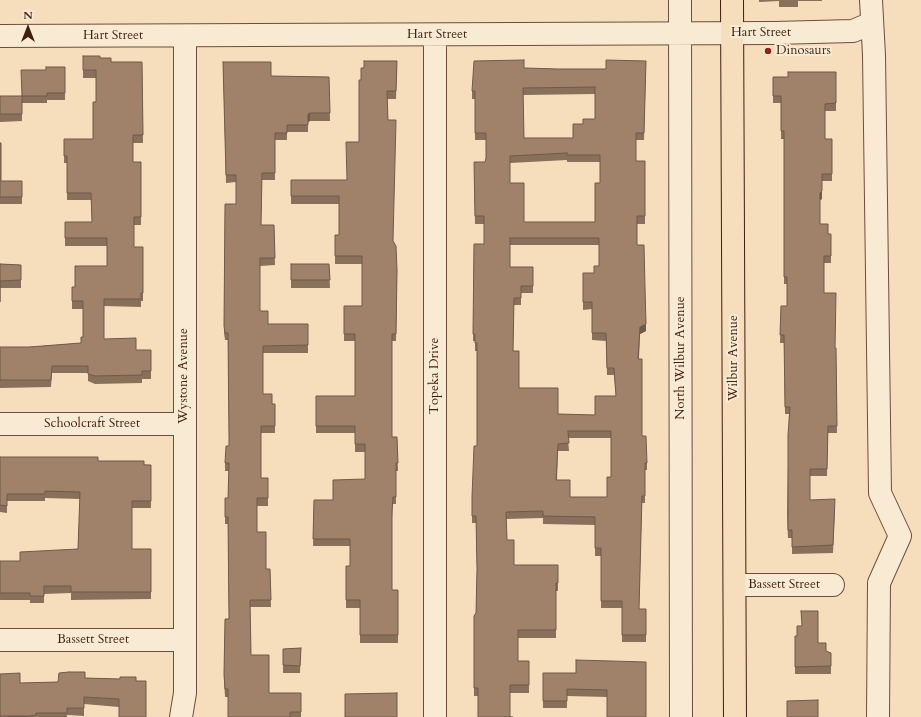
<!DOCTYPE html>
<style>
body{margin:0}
#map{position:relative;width:921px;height:717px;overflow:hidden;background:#f6debc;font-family:Cardo,serif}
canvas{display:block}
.north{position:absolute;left:8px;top:8px;width:40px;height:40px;-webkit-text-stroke:3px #f9ead3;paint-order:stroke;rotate:0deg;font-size:11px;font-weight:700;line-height:16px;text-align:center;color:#401e10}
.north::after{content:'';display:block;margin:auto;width:14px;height:18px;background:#401e10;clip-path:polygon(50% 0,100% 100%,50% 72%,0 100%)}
</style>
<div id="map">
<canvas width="921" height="717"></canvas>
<div class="north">N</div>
</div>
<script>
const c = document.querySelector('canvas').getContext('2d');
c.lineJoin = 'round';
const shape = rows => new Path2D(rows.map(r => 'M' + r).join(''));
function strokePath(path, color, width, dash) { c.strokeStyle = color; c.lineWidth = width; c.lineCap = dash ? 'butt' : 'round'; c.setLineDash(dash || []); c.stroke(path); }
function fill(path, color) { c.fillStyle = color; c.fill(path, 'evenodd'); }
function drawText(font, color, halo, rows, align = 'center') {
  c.font = font + ' Cardo,serif'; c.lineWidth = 4; c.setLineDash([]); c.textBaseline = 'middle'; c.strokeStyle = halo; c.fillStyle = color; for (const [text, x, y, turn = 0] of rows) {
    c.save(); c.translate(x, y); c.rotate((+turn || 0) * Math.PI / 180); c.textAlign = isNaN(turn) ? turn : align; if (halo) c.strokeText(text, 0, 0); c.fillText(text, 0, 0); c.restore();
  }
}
const minor = shape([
 [680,0,681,717],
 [871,0,874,55,880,493,900,536,879,583,878,717],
 [435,35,435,717],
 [0,36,774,33,853,31,872,23],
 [0,424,184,424],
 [735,585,833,585],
 [0,640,185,640],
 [181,717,185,693,185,36]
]);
const major = shape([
 [732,0,735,717]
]);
const wall = shape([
 [759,0,822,0,822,1,798,1,798,7,779,7,779,1,759,2],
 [83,56,100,58,111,62,142,62,143,143,133,143,133,162,141,162,141,225,134,225,134,247,143,247,143,301,141,301,141,307,104,306,104,339,136,350,151,350,151,379,142,379,142,383,95,384,88,381,88,373,52,373,51,387,0,388,0,347,29,347,81,343,83,337,83,309,72,309,72,287,75,287,107,266,107,246,65,246,65,222,92,222,91,200,67,200,67,163,64,163,64,139,93,139,96,102,96,78,83,78],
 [397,61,396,99,387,99,388,120,393,241,397,270,396,341,392,341,392,437,397,437,398,471,396,471,396,504,393,504,392,518,392,590,398,590,398,643,360,643,360,608,346,608,346,566,350,566,350,546,313,546,314,500,333,500,365,479,365,452,355,452,355,433,316,433,316,396,355,396,355,341,344,341,344,306,362,306,362,264,335,264,335,235,339,235,339,204,291,204,291,180,347,180,359,142,361,80,364,68],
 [646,61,644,140,636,140,636,161,645,161,645,224,637,224,637,245,646,331,640,334,639,359,642,436,647,463,647,470,645,470,645,503,642,503,639,609,646,609,646,642,622,642,622,608,601,608,601,556,595,556,595,525,543,524,543,518,506,519,507,540,514,565,558,565,558,591,556,591,556,638,518,638,518,661,529,661,529,693,510,693,478,717,478,696,474,696,474,616,476,613,477,571,476,523,472,523,472,497,477,446,477,351,475,351,475,341,473,341,474,244,484,244,484,224,475,224,474,162,485,162,486,158,486,140,475,140,475,99,472,99,472,91,524,68,558,69,606,69],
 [595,94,595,119,583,124,573,138,524,138,523,95],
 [567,160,567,162,600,162,600,183,595,222,524,222,510,183,510,163],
 [510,245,599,245,599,266,594,273,583,273,583,310,592,309,592,340,606,341,607,375,614,375,616,396,595,415,558,414,519,388,513,351,514,305,521,305,521,293,533,293,533,267,510,267],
 [568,438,611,438,611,477,607,497,570,497,557,480,558,451,569,451],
 [223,62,271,76,329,77,330,121,310,121,308,122,308,132,287,132,287,140,275,140,275,180,262,180,261,225,274,225,275,265,260,266,260,311,268,324,308,324,308,353,263,353,263,394,272,404,275,404,275,433,261,433,261,478,268,478,268,506,257,506,257,532,266,569,270,569,271,607,250,607,251,655,269,693,301,693,301,717,228,717,228,697,225,697,224,681,225,619,229,619,228,524,225,524,225,498,228,498,229,471,225,471,225,463,229,446,229,437,228,340,225,340,224,333,225,204,236,204,236,182,226,183],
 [65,67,65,100,47,100,47,103,22,103,22,121,0,122,0,96,21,96,46,70],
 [836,72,836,111,825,111,825,139,832,139,832,181,822,181,822,199,820,200,820,224,828,234,831,234,831,263,824,263,824,293,835,348,836,348,837,433,828,433,827,476,810,476,810,500,835,507,833,553,792,554,792,538,788,538,787,515,789,414,785,414,784,343,780,343,781,306,787,306,787,284,784,284,784,139,781,139,781,103,773,103,773,77,788,77],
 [0,143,1,181,22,181,22,204,0,204],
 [0,264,21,265,21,288,0,288,0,310],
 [291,264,329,264,330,288,291,288],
 [0,457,98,461,151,465,151,508,132,508,132,549,151,549,151,599,71,600,71,593,44,594,44,603,30,603,30,600,0,600,0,561,20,561,78,549,80,499,45,498,45,501,7,501,7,513,0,512],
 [795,636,818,643,826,651,831,653,831,674,795,674],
 [301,648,300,673,283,673,283,649],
 [576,660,646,717,607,697,567,696,567,708,543,708,543,673,576,673],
 [0,674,20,683,58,682,85,678,120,679,119,707,84,704,84,716,67,715,67,717,0,717]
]);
const shadedWall = shape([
 [310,113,310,121,308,122,308,114],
 [822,191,822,199,820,200,820,193],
 [646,324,646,331,640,334,640,327]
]);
const building = shape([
 [83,56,100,56,100,58,111,58,111,62,142,62,143,135,133,135,133,162,141,162,141,217,134,217,134,247,143,247,143,293,141,293,141,299,104,299,104,339,136,338,136,350,151,350,151,371,142,371,142,375,95,376,88,374,88,366,52,366,51,380,0,380,0,347,29,347,81,343,81,337,83,337,83,301,72,301,72,287,75,287,75,266,107,266,107,238,65,238,65,222,92,222,91,193,67,193,67,156,64,156,64,139,93,139,93,102,96,102,96,70,83,70,83,56],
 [524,60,524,68,558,69,606,69,606,60,646,61,644,133,636,133,636,161,645,161,645,216,637,216,637,245,644,245,645,287,646,324,640,327,638,359,642,359,642,436,646,436,647,463,645,463,645,496,642,496,639,609,646,609,646,635,622,635,622,601,601,601,601,548,595,548,595,517,543,516,543,511,506,512,507,540,514,540,514,565,558,565,558,583,556,583,556,630,518,630,518,661,529,661,529,685,510,685,510,717,513,717,478,717,478,688,474,688,474,616,476,613,477,569,476,516,472,516,472,497,474,446,477,446,477,343,475,343,475,334,473,334,474,244,484,244,484,216,475,216,474,162,485,162,486,158,486,133,475,133,475,91,472,91,474,61,524,60],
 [595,87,595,119,583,119,583,124,573,124,573,138,524,138,523,88,595,87],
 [567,153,567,155,600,155,600,183,595,183,595,222,524,222,524,183,510,183,510,156,567,153],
 [510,238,599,238,599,266,594,266,594,273,583,273,583,302,592,302,592,333,606,333,607,368,614,368,616,396,595,396,595,415,558,414,558,388,519,388,519,351,513,351,514,298,521,298,521,286,533,286,533,267,510,267,510,238],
 [568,431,611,431,611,477,607,477,607,497,570,497,570,480,556,480,558,444,569,443,568,431],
 [364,61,397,61,396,91,387,91,388,120,396,120,393,241,396,246,397,270,396,334,392,334,392,437,397,437,398,463,396,463,396,497,393,497,392,511,392,590,398,590,398,635,360,635,360,600,346,600,346,566,350,566,350,539,313,539,314,500,333,500,333,480,365,479,365,444,355,444,355,426,316,426,316,396,355,396,355,334,344,334,344,306,362,306,362,256,335,256,335,235,339,235,339,196,291,196,291,180,347,180,346,142,359,142,359,80,361,80,361,68,364,68,364,61],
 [223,62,271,62,271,76,329,77,330,113,310,113,308,114,308,125,287,125,287,133,275,133,275,173,262,173,261,225,274,225,275,258,260,258,260,311,268,311,268,324,308,324,308,345,263,346,263,394,272,394,272,404,275,404,275,426,261,426,261,478,268,478,268,498,257,498,257,532,266,532,266,569,270,569,271,600,250,600,251,655,269,655,269,693,301,693,301,712,290,712,290,717,228,717,228,689,225,689,224,674,225,619,229,619,228,517,225,517,225,498,228,498,229,463,225,463,226,446,229,446,229,437,228,333,225,333,224,326,225,204,236,204,236,175,226,175,223,62],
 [46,67,65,67,65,93,47,93,47,96,22,96,22,114,0,114,0,96,22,96,21,70,46,70,46,67],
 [788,72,836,72,836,103,825,104,825,139,832,139,832,174,822,174,822,191,820,193,820,224,828,224,828,234,831,234,831,256,824,256,824,293,836,293,835,348,836,348,837,426,828,426,827,469,810,469,810,500,835,499,833,545,792,547,792,530,788,530,788,435,790,407,785,407,784,335,780,335,781,306,787,306,787,277,784,277,784,131,781,131,781,96,773,96,773,77,788,77,788,72],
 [0,143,1,143,1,181,22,181,22,197,0,197,0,143],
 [0,264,21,265,21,280,0,281,0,302,0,264],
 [291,264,329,264,330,280,291,280,291,264],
 [0,457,98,457,98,461,144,461,144,465,151,465,151,501,132,501,132,549,151,549,151,592,71,592,71,586,44,586,44,596,30,596,30,593,0,593,0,561,20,561,20,552,78,549,80,492,45,491,45,494,7,494,7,506,0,505,0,457],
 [801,611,818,611,818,643,826,643,826,651,831,653,831,666,795,667,795,636,797,636,797,626,802,626,801,611],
 [301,648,300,666,283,665,283,649,301,648],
 [576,660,646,662,646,717,607,717,607,690,567,689,567,701,543,701,543,673,576,673,576,660],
 [69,672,85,672,85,678,120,679,120,677,136,677,136,681,146,681,146,717,119,717,119,699,84,697,84,708,67,708,67,713,36,713,36,715,29,716,0,716,0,674,20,673,20,683,58,682,59,673,69,672],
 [397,693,397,717,345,717,345,694,397,693],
 [818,700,818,717,787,717,787,701,818,700]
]);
const markers = [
 [768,51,4,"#8f2418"]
];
const streetNames = [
 ["Hart Street",761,33],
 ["Hart Street",437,35],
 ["Hart Street",113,36],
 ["North Wilbur Avenue",681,358,-90],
 ["Wilbur Avenue",734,358,-90],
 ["Wystone Avenue",184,376,-90],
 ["Topeka Drive",435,376,-90],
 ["Schoolcraft Street",92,424],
 ["Bassett Street",784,585],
 ["Bassett Street",93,640]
];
const poiNames = [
 ["Dinosaurs",776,51]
];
strokePath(minor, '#6e4e3b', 24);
strokePath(major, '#401e10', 24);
strokePath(minor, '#f9ead3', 22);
strokePath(major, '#f6debc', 22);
fill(wall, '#89705a');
fill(shadedWall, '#6f5b4a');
fill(building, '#9f8269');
strokePath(building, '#6f5b4a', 1);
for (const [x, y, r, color] of markers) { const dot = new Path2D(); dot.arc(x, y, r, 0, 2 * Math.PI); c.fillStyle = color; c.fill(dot); strokePath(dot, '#f9ead3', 1.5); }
drawText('13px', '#401e10', '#f9ead3', streetNames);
drawText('13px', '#401e10', '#f9ead3', poiNames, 'left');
</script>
